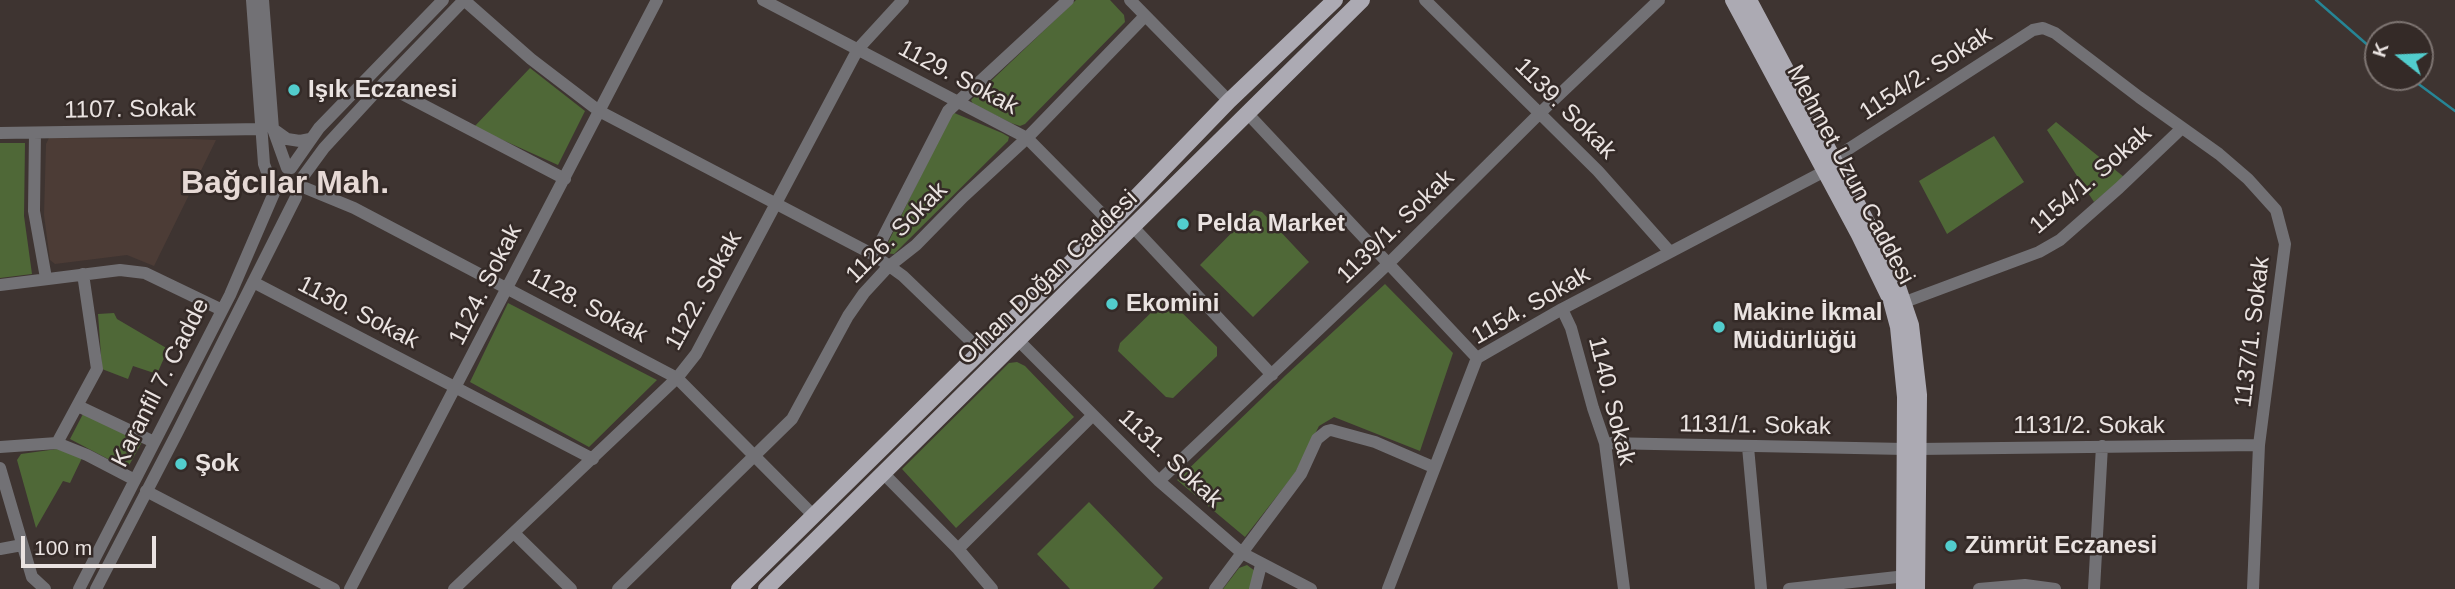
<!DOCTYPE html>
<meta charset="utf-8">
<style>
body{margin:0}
#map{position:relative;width:2455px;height:589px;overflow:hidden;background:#3e3431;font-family:Arial,sans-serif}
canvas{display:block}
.north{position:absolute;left:2364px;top:21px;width:70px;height:70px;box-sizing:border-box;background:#342a27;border:2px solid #7d7471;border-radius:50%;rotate:288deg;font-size:19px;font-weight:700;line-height:28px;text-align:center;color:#eae3e1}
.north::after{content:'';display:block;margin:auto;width:24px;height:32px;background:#52cdcd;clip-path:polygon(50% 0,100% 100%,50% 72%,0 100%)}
.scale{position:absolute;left:21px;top:536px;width:135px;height:32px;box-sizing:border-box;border:4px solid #eae3e1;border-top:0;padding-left:9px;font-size:21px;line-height:24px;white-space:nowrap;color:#eae3e1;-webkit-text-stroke:5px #342a27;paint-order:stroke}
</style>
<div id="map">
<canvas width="2455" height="589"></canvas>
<div class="north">K</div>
<div class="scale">100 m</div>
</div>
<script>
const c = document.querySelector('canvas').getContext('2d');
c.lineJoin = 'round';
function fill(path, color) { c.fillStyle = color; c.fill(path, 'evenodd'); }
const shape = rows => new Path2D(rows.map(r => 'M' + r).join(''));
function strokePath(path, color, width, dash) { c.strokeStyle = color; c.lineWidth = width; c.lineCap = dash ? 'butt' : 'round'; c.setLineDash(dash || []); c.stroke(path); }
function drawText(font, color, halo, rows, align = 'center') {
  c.font = font + ' Arial,sans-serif'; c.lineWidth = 5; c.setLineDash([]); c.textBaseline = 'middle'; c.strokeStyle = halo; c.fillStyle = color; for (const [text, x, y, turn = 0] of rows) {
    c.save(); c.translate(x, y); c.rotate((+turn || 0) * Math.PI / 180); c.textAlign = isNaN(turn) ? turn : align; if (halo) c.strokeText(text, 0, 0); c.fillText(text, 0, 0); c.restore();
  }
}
const built = shape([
 [49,138,192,139,216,140,154,266,127,255,55,264,50,260,44,215,46,144]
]);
const green = shape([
 [1076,0,1110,0,1124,15,1125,22,1025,124,1020,126,1011,123,973,104,971,100],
 [530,68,585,111,558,165,474,127],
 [952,112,1002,133,1009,137,1008,141,894,254,883,253],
 [2056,122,2124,177,2094,202,2047,130],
 [1994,136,2024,182,1947,234,1919,181],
 [0,143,25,143,24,216,32,274,0,278],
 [1254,210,1262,212,1309,262,1253,317,1200,265],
 [1385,284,1453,353,1420,451,1334,417,1319,426,1295,473,1245,537,1177,480,1286,375],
 [1164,300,1169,300,1217,347,1217,356,1173,398,1166,397,1118,351,1120,343],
 [508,303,657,380,589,447,470,382],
 [114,313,117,319,168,349,157,374,133,366,128,379,102,369,98,314],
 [1017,362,1025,366,1074,417,956,528,902,469,1009,363],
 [84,412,142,442,127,469,70,439],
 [57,449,82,458,70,483,63,481,36,528,17,460,21,454],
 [1089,502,1163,578,1153,589,1070,589,1037,554],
 [1247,565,1255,571,1251,589,1223,589,1239,568]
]);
const stream = shape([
 [2316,0,2378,54],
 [2409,77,2455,111]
]);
const minor = shape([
 [252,0,264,164,271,183],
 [263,0,273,129,287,168],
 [464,0,531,59,599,111,874,255,903,276,981,351],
 [763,0,1027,138,1111,223],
 [1130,0,1229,101],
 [1425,0,1598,171,1670,252],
 [383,84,565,179],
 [1248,114,1477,358],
 [273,129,287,139,300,141,310,139],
 [0,133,262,129],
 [35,133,34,211,46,278],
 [1833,159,2033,30,2043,28,2055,33,2139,97,2219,154,2248,179,2276,210,2285,244,2259,445,2253,589],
 [291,168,319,128,443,0],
 [302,178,324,148,383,84,464,0],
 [303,187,354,208,677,378,814,516],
 [1133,227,1272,375],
 [874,255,948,111,1068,0],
 [253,282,593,459],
 [0,285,120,270,145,273,222,310],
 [1905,302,2039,252,2060,240,2119,188,2182,128],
 [1562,309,1571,328,1593,408,1605,443,1624,589],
 [1017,339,1159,481,1242,553,1311,589],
 [78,406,154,442],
 [57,443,97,369,83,274],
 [1605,443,1905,449],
 [0,447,57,443,87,455,135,480],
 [1748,447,1761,589],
 [1918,449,2259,445],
 [0,468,32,577,45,589],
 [884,474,958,549,992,589],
 [1159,481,1390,262,1540,113,1659,0],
 [146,491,334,589],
 [514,533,571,589],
 [0,549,22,545],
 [958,549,1092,416],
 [79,589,230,295,274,193],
 [96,589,177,433,296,197],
 [350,589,657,0],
 [454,589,677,378,696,354,858,49,903,0],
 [618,589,792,419,848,316,864,293,888,267,916,245,963,197,1027,138,1145,16],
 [1215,589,1301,474,1317,439,1327,431,1331,430,1375,442,1433,467],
 [1255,589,1261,565],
 [1388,589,1477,358,1562,309,1823,172],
 [1789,589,1906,576],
 [1979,589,2025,585,2055,589],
 [2094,589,2102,446]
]);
const major = shape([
 [1733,0,1859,235,1891,301,1898,327,1905,397,1904,589],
 [1749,0,1892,269,1911,325,1919,395,1917,589],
 [739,589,1111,223,1229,101,1335,0],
 [766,589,1362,0]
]);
const markers = [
 [294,90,7,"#52cdcd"],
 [1183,224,7,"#52cdcd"],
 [1112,304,7,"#52cdcd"],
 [1719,327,7,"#52cdcd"],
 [181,464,7,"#52cdcd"],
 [1951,546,7,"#52cdcd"]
];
const streetNames = [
 ["1154/2. Sokak",1926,74,-33],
 ["1129. Sokak",958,78,28],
 ["1139. Sokak",1565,109,45],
 ["1107. Sokak",130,110,-1],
 ["Mehmet Uzun Caddesi",1850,175,62],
 ["1154/1. Sokak",2091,180,-41],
 ["1139/1. Sokak",1396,227,-44],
 ["1126. Sokak",897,233,-45],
 ["Orhan Doğan Caddesi",1048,278,-44],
 ["1124. Sokak",486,285,-63],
 ["1122. Sokak",704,291,-61],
 ["1128. Sokak",587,306,28],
 ["1154. Sokak",1531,306,-30],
 ["1130. Sokak",358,313,27],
 ["1137/1. Sokak",2253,332,-83],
 ["Karanfil 7. Cadde",161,383,-63],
 ["1140. Sokak",1611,401,76],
 ["1131/1. Sokak",1755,426,1],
 ["1131/2. Sokak",2089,426],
 ["1131. Sokak",1170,459,43]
];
const poiNames = [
 ["Işık Eczanesi",308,90],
 ["Pelda Market",1197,224],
 ["Ekomini",1126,304],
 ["Makine İkmal",1733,313],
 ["Müdürlüğü",1733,341],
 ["Şok",195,464],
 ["Zümrüt Eczanesi",1965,546]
];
const districtNames = [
 ["Bağcılar Mah.",285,184]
];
fill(built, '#4c3c36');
fill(green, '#4f6837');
strokePath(stream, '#268596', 2.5);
strokePath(minor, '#727175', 12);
strokePath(major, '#acaab3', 16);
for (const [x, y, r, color] of markers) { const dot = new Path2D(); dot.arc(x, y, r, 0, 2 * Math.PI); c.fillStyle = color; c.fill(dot); strokePath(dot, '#342a27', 2.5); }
drawText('24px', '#eae3e1', '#342a27', streetNames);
drawText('bold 24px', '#eae3e1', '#342a27', poiNames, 'left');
drawText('bold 32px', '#e6d9d5', '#342a27', districtNames);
</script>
